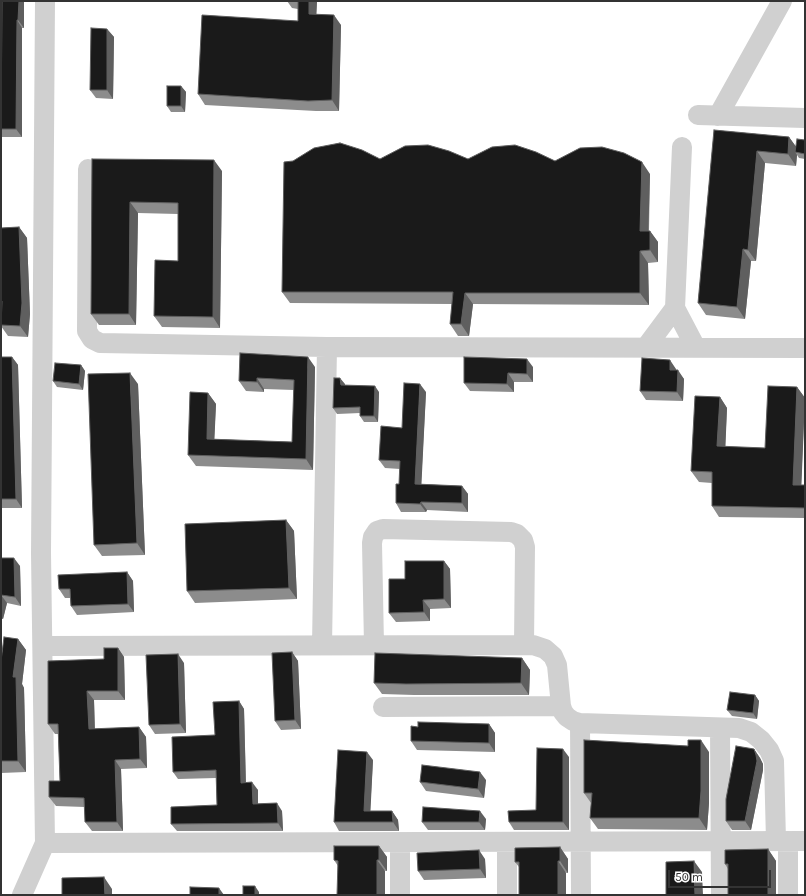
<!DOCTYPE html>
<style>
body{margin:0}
#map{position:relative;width:806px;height:896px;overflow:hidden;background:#fff;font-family:Karla,sans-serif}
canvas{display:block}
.frame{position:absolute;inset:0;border:2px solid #333;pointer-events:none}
.scale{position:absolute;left:668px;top:870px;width:103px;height:18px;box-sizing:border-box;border:2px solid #333;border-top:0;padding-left:5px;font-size:12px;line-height:14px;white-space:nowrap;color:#333;-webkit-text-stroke:3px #fff;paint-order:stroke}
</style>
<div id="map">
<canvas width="806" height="896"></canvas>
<div class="frame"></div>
<div class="scale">50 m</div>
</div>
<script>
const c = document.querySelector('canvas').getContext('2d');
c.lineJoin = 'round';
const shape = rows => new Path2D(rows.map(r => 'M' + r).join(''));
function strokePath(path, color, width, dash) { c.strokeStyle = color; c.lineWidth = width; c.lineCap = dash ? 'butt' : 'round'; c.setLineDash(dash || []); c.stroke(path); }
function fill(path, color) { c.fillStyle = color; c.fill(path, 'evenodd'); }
const minor = shape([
 [698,115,805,118],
 [718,116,782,1],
 [682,147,675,308,696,348],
 [88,169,87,331,92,339,100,343,327,347,805,348],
 [646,347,675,308],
 [322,645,327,347],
 [374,645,372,543,373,537,377,531,383,529,511,532,517,534,523,540,525,547,524,644],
 [43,646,533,645,545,649,553,656,557,665,561,706,563,712,567,717,573,721,580,723,739,728,751,732,761,740,769,750,774,761,776,841],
 [383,707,561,706],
 [580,723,581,895],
 [720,728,721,895],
 [788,841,788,895],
 [507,842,507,895],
 [45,843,805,841],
 [22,895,45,843,41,553,45,1],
 [400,895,400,843]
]);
const wall = shape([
 [2,1,24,1,24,28,22,28,22,137,1,137],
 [287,1,317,1,316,14,341,25,339,111,316,111,205,105,198,94,298,21,298,9,292,8],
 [107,29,114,37,113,99,96,98,90,90],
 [181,86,186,92,185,112,171,112,167,106],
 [714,130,789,137,796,147,805,140,805,159,799,158,797,155,796,166,765,163,756,261,751,261,745,319,706,315,698,303],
 [92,159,222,171,220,328,162,327,154,316,178,261,178,214,138,213,136,325,99,325,91,314],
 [380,159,555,161,650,174,649,231,650,231,658,242,658,262,648,263,649,305,473,304,469,336,458,336,450,324,452,304,290,303,282,292],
 [19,227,27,238,30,314,28,337,8,336,1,326,1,228],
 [1,357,12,357,18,365,22,508,1,508],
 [81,365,85,371,83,390,57,387,53,381],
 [315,367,313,470,196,466,188,455,208,393,216,404,214,439,292,442,294,390,264,389,264,392,246,391,239,381],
 [533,367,533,382,514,382,514,392,470,391,464,383],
 [676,369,676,370,684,379,683,401,646,400,640,391],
 [138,384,145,555,102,556,94,545],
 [345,384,345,385,379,392,378,422,364,422,360,416,360,413,337,414,333,408],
 [797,387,805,398,801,485,805,485,805,518,719,517,712,506,712,483,699,482,691,471,720,397,727,408,725,447,765,448],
 [426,392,421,484,462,486,468,494,468,512,427,510,426,512,401,512,396,503,399,484,400,469,385,468,379,460,402,428],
 [286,520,294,531,297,599,195,603,187,591],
 [1,558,20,566,21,606,7,603,3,619,1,619],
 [444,561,450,569,451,608,430,609,430,621,396,622,389,613,405,579],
 [127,572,133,581,134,612,77,615,71,606,70,598,65,598,59,589],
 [18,639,26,650,22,684,24,688,26,772,1,773,1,661],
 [118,648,124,657,125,700,94,700,95,729,139,727,146,737,147,768,121,769,123,831,92,831,85,822,85,807,56,806,49,797,60,781,58,734,55,734,48,724,104,659],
 [292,652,298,661,301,729,281,730,275,721],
 [522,658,530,670,529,695,414,695,382,694,374,683],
 [184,663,186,733,155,734,149,725],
 [755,695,759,701,757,719,732,716,727,710],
 [239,701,244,709,246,783,258,790,258,804,282,811,283,831,177,831,171,824,217,805,216,778,178,779,173,772,215,735],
 [489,724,495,733,495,752,417,750,411,741,418,727],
 [754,749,760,758,763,764,763,770,751,830,732,830,726,821],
 [709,752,709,803,707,830,598,829,590,818,591,803,584,793],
 [569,757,569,830,514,830,509,822,536,810],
 [373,760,370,811,392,811,398,820,399,831,339,831,334,822],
 [486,780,484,798,426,791,420,782],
 [486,819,485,830,428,830,422,822],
 [379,846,387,857,387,871,338,866,334,860],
 [560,847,568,859,568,873,519,867,515,862],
 [768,849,776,861,776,895,728,895,728,869,725,864],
 [485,859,486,878,424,880,418,871]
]);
const shadedWall = shape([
 [19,1,24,1,24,28,18,20],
 [309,1,317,1,316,25,309,14],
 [334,15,341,25,339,111,332,100],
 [17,20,22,28,22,137,16,129],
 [107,29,114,37,113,99,107,90],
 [181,86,186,92,185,112,181,106],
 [789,137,797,148,795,152,797,155,796,166,788,154],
 [757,151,765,163,756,261,748,250],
 [214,160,222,171,220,328,213,317],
 [642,162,650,174,648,242,640,231],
 [130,202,138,213,136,325,129,314],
 [19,227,27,238,30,314,28,337,20,326],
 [650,231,658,242,658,262,650,250],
 [743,249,751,261,745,319,737,307],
 [640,251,648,263,649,305,640,293],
 [465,293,473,304,469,336,461,324],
 [12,357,18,365,22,508,16,499],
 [308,357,315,367,313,470,306,459],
 [527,359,533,367,533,382,527,374],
 [670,360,676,369,676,378,670,370],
 [81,365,85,371,83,390,79,384],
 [678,370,684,379,683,401,677,392],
 [130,373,138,384,145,555,137,543],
 [508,373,514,382,514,392,507,384],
 [257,378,264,389,264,392,257,382],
 [340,378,345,384,345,391,341,385],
 [420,384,426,392,421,493,415,484],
 [375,386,379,392,378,422,374,416],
 [797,387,805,398,801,495,793,485],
 [208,393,216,404,214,449,207,439],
 [720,397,727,408,725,457,717,446],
 [462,486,468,494,468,512,462,503],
 [421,502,427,510,426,512,420,504],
 [286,520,294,531,297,599,289,588],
 [14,558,20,566,21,606,15,597],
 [444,561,450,569,451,608,444,599],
 [127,572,133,581,134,612,128,604],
 [1,595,7,603,3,619,1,617],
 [423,600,430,609,430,621,424,612],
 [18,639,26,650,22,684,24,688,26,772,18,761,13,677],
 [118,648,124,657,125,700,118,691],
 [292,652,298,661,301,729,295,720],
 [178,654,184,663,186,733,180,724],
 [522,658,530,670,529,695,521,683],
 [87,691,94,700,95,739,89,729],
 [755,695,759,701,757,719,753,713],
 [239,701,244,709,246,790,241,783],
 [489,724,495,733,495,752,489,743],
 [139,727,146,737,147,768,140,759],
 [701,740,709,752,709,803,707,830,699,818],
 [563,749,569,757,569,830,563,822],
 [754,749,760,758,763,764,763,770,751,830,745,821],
 [367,752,373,760,370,820,364,811],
 [115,760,121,769,123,831,117,822],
 [480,772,486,780,484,798,478,789],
 [252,782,258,790,258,812,253,804],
 [277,803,282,811,283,831,278,823],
 [392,811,398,820,399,831,393,822],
 [480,811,486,819,485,830,479,822],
 [379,846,387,857,387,871,379,860],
 [560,847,568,859,568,873,560,861],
 [768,849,776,861,776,895,768,895],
 [479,850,485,859,486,878,480,869],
 [377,860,385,871,385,895,377,895],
 [558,861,566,873,566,895,558,895],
 [694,861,702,872,703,895,695,895],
 [104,877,112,889,112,895,105,895],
 [255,886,259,892,259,895,255,895],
 [219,888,224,895,219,895]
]);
const building = shape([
 [2,1,19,1,18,20,17,20,16,129,1,129,2,1],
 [298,1,309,1,309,14,334,15,332,100,308,101,198,94,202,15,298,21,298,1],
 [91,28,107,29,107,90,90,90,91,28],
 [167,86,181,86,181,106,167,106,167,86],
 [714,130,789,137,788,154,757,151,748,250,743,249,737,307,698,303,714,130],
 [797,139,805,140,805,154,795,152,797,139],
 [340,143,362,150,380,159,405,146,428,145,449,151,468,159,492,147,515,145,536,152,555,161,580,148,602,147,624,153,642,162,640,231,650,231,650,250,640,251,640,293,465,293,461,324,450,324,453,292,282,292,284,162,293,161,314,148,340,143],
 [92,159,214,160,213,317,154,316,155,260,178,261,178,203,130,202,129,314,91,314,92,159],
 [19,227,22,303,20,326,1,325,2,301,1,301,1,228,19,227],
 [240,353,308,357,306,459,188,455,190,392,208,393,207,439,292,442,294,380,257,378,257,382,239,381,240,353],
 [1,357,12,357,16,499,1,499,1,357],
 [464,357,527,359,527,374,508,373,507,384,464,383,464,357],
 [642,358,670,360,670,370,678,370,677,392,640,391,642,358],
 [55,363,81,365,79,384,53,381,55,363],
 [130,373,137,543,94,545,88,374,130,373],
 [334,378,340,378,341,385,375,386,374,416,360,416,360,407,333,408,334,378],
 [404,383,420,384,415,484,462,486,462,503,421,502,420,504,396,503,396,484,399,484,400,461,379,460,381,426,402,428,404,383],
 [768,386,797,387,793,485,805,485,805,508,712,506,712,472,691,471,695,396,720,397,717,446,765,448,768,386],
 [286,520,289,588,187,591,185,524,286,520],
 [1,558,14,558,15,597,1,595,1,558],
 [405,561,444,561,444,599,423,600,424,612,389,613,389,579,405,579,405,561],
 [127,572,128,604,71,606,70,589,59,589,58,575,127,572],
 [4,637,18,639,13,677,16,677,18,761,1,761,1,661,4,637],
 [104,648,118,648,118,691,87,691,89,729,139,727,140,759,115,760,117,822,85,822,84,798,49,797,49,781,60,781,58,724,48,724,48,661,104,659,104,648],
 [292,652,295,720,275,721,272,653,292,652],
 [375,653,522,658,521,683,406,684,374,683,375,653],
 [178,654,180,724,149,725,146,655,178,654],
 [730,692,755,695,753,713,727,710,730,692],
 [239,701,241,783,252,782,253,804,277,803,278,823,171,824,171,807,217,805,216,770,173,772,172,737,215,735,213,702,239,701],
 [418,722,489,724,489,743,411,741,411,726,418,727,418,722],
 [584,740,688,746,688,740,701,740,701,791,699,818,590,818,592,793,584,793,584,740],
 [736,746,754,749,756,755,757,761,745,821,726,821,726,799,736,746],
 [537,748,563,749,563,822,509,822,508,811,536,810,537,748],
 [338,750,367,752,364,811,392,811,393,822,334,822,338,750],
 [422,765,480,772,478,789,420,782,422,765],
 [423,807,480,811,479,822,422,822,423,807],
 [334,846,379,846,379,860,377,860,377,895,337,895,338,861,334,860,334,846],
 [560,847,560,861,558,861,558,895,519,895,519,862,515,862,515,848,560,847],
 [768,849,768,895,728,895,728,864,725,864,725,850,768,849],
 [479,850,480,869,418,871,417,853,479,850],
 [694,861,695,895,666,895,666,862,694,861],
 [104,877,105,895,62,895,62,878,104,877],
 [243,886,255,886,255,895,243,895,243,886],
 [190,887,219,888,219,895,190,895,190,887]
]);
strokePath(minor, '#d0d0d0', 20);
fill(wall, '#8c8c8c');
fill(shadedWall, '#5f5f5f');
fill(building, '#1a1a1a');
strokePath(building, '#5f5f5f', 1);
</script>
